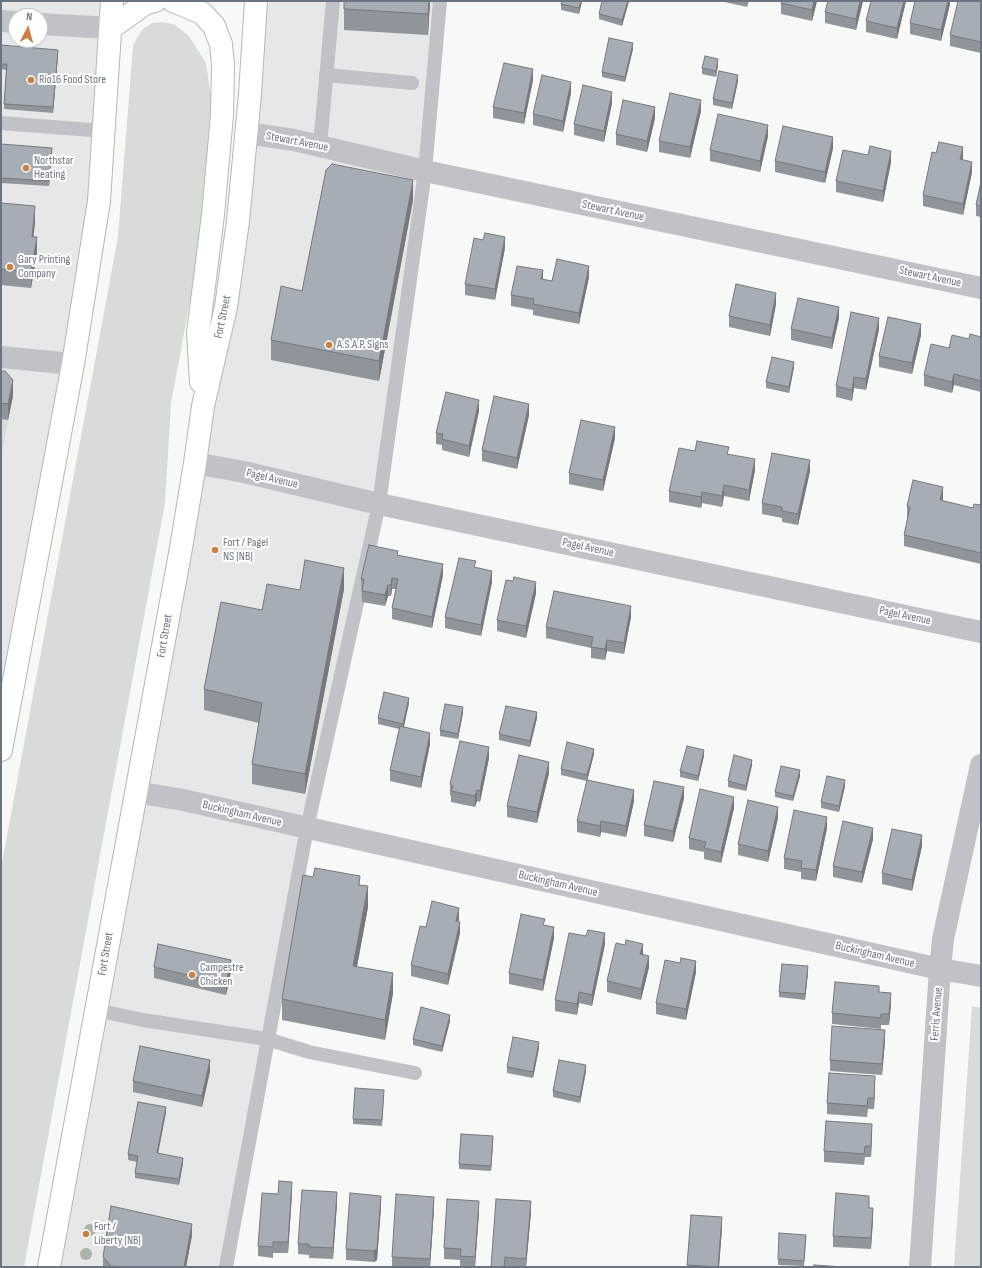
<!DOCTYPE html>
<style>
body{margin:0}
#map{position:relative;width:982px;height:1268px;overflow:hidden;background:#f8f8f6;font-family:"Sofia Sans Condensed",sans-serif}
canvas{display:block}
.frame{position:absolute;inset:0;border:2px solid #6b7483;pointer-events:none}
.north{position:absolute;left:8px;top:8px;width:40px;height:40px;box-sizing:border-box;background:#fff;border:1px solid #c4c7cd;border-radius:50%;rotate:6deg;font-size:11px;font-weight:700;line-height:16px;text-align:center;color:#6b7483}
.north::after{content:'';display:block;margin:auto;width:14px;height:18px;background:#cd7e41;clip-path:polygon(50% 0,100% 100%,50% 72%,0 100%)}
</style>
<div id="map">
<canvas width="982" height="1268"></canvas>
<div class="frame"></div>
<div class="north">N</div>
</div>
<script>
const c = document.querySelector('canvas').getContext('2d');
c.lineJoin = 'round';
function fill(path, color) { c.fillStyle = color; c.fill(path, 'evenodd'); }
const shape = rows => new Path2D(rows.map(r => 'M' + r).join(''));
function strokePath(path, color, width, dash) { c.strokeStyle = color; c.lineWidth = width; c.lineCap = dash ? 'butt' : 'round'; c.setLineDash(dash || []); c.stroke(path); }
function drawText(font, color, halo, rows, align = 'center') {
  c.font = font + ' "Sofia Sans Condensed",sans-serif'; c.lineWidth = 4; c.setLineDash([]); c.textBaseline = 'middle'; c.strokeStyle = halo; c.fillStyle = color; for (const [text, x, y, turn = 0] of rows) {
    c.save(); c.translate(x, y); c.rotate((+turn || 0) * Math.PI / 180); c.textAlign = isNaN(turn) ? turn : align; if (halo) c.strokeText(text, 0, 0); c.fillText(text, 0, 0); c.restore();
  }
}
const built = shape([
 [1,1,112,1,99,201,1,750],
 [16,16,40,16,40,40,16,40],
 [256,1,440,1,379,504,226,1267,49,1267,195,463]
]);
const green = shape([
 [163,22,175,25,189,36,206,63,211,97,202,237,171,403,165,503,24,1267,1,1267,1,868,118,237,133,46,137,38,143,29,152,23],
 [1,419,8,420,2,453,1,453],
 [972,1006,981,1008,981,1267,954,1267]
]);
const service = shape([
 [326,75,412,83],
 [1,123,104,131],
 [320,146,333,1],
 [96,1010,143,1020,267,1039,309,1052,415,1073],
 [226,1267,307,828,379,504,425,171,440,1]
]);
const minor = shape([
 [1,21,16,22],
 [40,24,111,28],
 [246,133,294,140,425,171,981,288],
 [1,357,73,364],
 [195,463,244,472,379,504,981,632],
 [136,792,183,800,940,969,981,976],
 [920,1267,940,969,943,939,981,765]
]);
const primary = shape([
 [173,1,202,13,214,26,221,44,223,65,222,115,213,215,198,333,201,382],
 [111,28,146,3,155,1],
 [1,750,73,364,99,201,112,1],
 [49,1267,181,548,195,463,203,406,226,307,238,221,250,94,256,1]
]);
const trees = [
 [90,1230],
 [86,1254]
];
const wall = shape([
 [344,1,430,1,428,35,344,30],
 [582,1,579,14,561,10,561,4],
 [629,1,622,26,599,19,599,14],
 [720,1,749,1,747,7],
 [817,1,812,21,781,14,781,3],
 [863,1,856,30,825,23,825,12],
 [906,1,897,39,866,32,866,21],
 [950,1,950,4,941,41,910,34,910,23],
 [981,1,981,53,950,46,950,35],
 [1,45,58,55,53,113,4,109,6,70,1,69],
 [633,49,625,82,602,77,602,72],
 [718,65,716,77,702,74,702,68],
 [533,80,524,124,493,118,493,107],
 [738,81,732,109,713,105,713,99],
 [571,93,563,132,533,125,533,114],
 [612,103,604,142,574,135,574,124],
 [701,111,690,158,659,152,659,141],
 [655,118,647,152,616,145,616,134],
 [768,136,760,172,710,161,710,150],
 [1,144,52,153,49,186,1,183],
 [833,148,825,183,775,172,775,161],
 [936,153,963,158,962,159,972,172,963,215,923,206,923,195],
 [868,155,891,162,883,202,836,192,836,181],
 [981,182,981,217,976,216,976,205],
 [413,200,379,381,271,360,271,340,302,291],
 [1,203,35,222,33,237,37,254,31,288,1,285],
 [505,248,495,300,465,295,465,284],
 [589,277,579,324,533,315,533,310,511,306,511,295,543,279,552,281],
 [776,304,770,336,729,327,729,316],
 [839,318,832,349,791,340,791,329],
 [879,329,866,390,854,388,852,401,836,397,836,386],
 [921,335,912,374,879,367,879,356],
 [981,337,981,392,954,385,952,393,924,386,924,375,949,348,969,339],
 [794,367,789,393,766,388,766,382],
 [1,371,13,396,8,420,1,419],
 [479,411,469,457,442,450,442,445,436,444,436,433],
 [529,415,517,469,482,461,482,450],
 [615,438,603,491,569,484,569,473],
 [695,451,729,454,755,470,749,501,724,496,722,507,702,503,701,508,669,502,669,491],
 [810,471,798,525,782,522,782,518,762,514,762,503],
 [943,498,942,501,973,508,981,505,981,564,904,546,904,535,908,517,907,517,907,506],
 [398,555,443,575,432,628,392,619,392,608,396,589,392,589,391,596,388,596,385,606,362,602,361,579],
 [476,568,492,582,481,636,445,628,445,617],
 [344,589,305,794,252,784,252,764,259,723,204,710,204,689,300,590],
 [536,593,526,638,497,631,497,620],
 [631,617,624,654,607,651,605,660,591,658,591,648,546,638,546,627],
 [409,703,404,727,430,744,421,788,390,781,390,770,399,729,378,724,378,718],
 [463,713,458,739,440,736,440,730],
 [537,718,530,747,499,740,499,734],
 [594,754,587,781,561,775,561,769],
 [704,756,698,781,680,777,680,771],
 [489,758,480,802,477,801,475,807,451,802,451,796,450,795,450,784],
 [752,765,746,791,728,787,728,781],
 [549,773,537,823,507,817,507,806],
 [800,776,793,801,775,797,775,792],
 [845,786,839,812,821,808,821,802],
 [684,798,673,842,644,836,644,825],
 [634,801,626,837,601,832,600,837,577,832,577,821],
 [734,808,721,863,704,859,704,852,689,849,689,838],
 [778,818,768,862,738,855,738,844],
 [827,828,816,881,801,879,801,872,784,869,784,858],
 [873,839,862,883,833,877,833,866],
 [922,846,912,891,882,884,882,873],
 [360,885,368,907,357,967,393,993,385,1040,282,1020,282,999],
 [459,919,458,922,460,933,448,985,411,976,411,965,426,927],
 [545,925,554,938,543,991,509,984,509,973],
 [605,944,592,1006,579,1003,577,1015,555,1011,555,1000],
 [643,954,649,967,641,1000,607,992,607,981],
 [680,963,696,972,686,1020,656,1014,656,1003],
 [154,967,231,971,226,995,154,978],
 [808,972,805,1000,779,997,779,992],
 [879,992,891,1004,889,1025,881,1025,881,1029,832,1024,832,1013],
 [450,1021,442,1052,413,1045,413,1039],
 [885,1041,882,1075,830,1071,830,1060],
 [539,1048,533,1078,507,1073,507,1067],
 [210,1071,202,1107,133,1092,133,1081],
 [586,1071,580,1103,553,1097,553,1091],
 [875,1087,874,1109,868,1109,867,1117,827,1114,827,1103],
 [384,1095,382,1126,353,1124,353,1119],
 [166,1112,158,1153,183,1163,179,1185,135,1178,135,1173,137,1162,128,1160,128,1154],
 [872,1135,871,1157,865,1157,864,1165,824,1162,824,1151],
 [493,1141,491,1171,459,1169,459,1164],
 [292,1193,288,1253,273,1253,273,1258,258,1256,258,1246,278,1194],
 [337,1203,333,1259,309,1258,309,1255,298,1254,298,1244],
 [381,1207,377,1260,374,1262,346,1260,346,1249],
 [434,1208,430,1267,392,1267,392,1257],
 [869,1208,873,1219,871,1249,833,1247,833,1236],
 [479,1212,475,1267,460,1267,460,1260,444,1259,444,1248],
 [531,1212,526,1267,491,1267],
 [691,1215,722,1228,719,1267,687,1267],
 [192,1235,186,1267,103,1267,103,1257],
 [806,1240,804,1266,778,1265,778,1259]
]);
const shadedWall = shape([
 [429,1,430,1,428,35,428,14],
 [581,1,582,1,579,14,579,8],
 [628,1,629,1,622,26,622,20],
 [814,1,817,1,812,21,812,10],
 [860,1,863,1,856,30,856,19],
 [904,1,906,1,897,39,897,28],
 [948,1,950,1,950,4,941,41,941,30],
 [633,43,633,49,625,82,625,77],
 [58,50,58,55,53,113,53,107],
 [718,59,718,65,716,77,716,71],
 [533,69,533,80,524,124,524,113],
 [738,75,738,81,732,109,732,103],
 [571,82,571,93,563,132,563,121],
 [612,92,612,103,604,142,604,131],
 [701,100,701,111,690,158,690,147],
 [655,107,655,118,647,152,647,141],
 [768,125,768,136,760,172,760,161],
 [833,137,833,148,825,183,825,172],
 [963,147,963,158,960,170,960,159],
 [52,148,52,153,49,186,49,181],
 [891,151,891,162,883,202,883,191],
 [972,162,972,172,963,215,963,204],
 [413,180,413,200,379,381,379,361],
 [35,206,35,222,32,253,32,237],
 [37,237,37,254,31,288,31,272],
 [505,237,505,248,495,300,495,289],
 [589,266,589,277,579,324,579,313],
 [543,270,543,281,541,279],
 [776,293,776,304,770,336,770,325],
 [839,307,839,318,832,349,832,338],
 [879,318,879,329,866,390,866,379],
 [921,324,921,335,912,374,912,363],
 [794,362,794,367,789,393,789,387],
 [954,374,954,385,952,393,952,382],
 [854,377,854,388,852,401,852,390],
 [13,380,13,396,8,420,8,404],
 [479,400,479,411,469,457,469,446],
 [529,404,529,415,517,469,517,458],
 [615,427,615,438,603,491,603,480],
 [755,459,755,470,749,501,749,490],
 [810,460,810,471,798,525,798,514],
 [724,485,724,496,722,507,722,496],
 [943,487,943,498,940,511,940,500],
 [702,492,702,503,701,508,701,497],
 [443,564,443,575,432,628,432,617],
 [344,568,344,589,305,794,305,774],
 [492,571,492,582,481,636,481,625],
 [392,578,392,589,391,596,391,585],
 [536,582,536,593,526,638,526,626],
 [388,585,388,596,385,606,385,595],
 [631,606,631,617,624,654,624,643],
 [607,640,607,651,605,660,605,649],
 [409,698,409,703,403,730,403,724],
 [463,707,463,713,458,739,458,734],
 [537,712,537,718,530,747,530,741],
 [430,733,430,744,421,788,421,777],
 [489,747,489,758,480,802,480,791],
 [594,749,594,754,587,781,587,775],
 [704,750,704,756,698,781,698,776],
 [752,760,752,765,746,791,746,786],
 [549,762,549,773,537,823,537,812],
 [800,770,800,776,793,801,793,796],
 [845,780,845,786,839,812,839,806],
 [684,787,684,798,673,842,673,831],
 [477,790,477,801,475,807,475,796],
 [634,790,634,801,626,837,626,826],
 [734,797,734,808,721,863,721,852],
 [778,807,778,818,768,862,768,851],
 [827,817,827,828,816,881,816,870],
 [601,821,601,832,600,837,600,826],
 [873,828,873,839,862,883,862,872],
 [922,835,922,846,912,891,912,880],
 [368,886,368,907,353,987,353,966],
 [459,908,459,919,456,932,456,921],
 [460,922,460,933,448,985,448,974],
 [554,927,554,938,543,991,543,980],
 [605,933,605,944,592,1006,592,995],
 [643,944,643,955,640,954],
 [649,956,649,967,641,1000,641,989],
 [231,960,231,971,226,995,226,984],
 [696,961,696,972,686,1020,686,1009],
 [808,966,808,972,805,1000,805,994],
 [393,973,393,993,385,1040,385,1020],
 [579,992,579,1003,577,1015,577,1004],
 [891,993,891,1004,889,1025,889,1014],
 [450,1015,450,1021,442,1052,442,1046],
 [885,1030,885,1041,882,1075,882,1064],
 [539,1042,539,1048,533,1078,533,1072],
 [210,1060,210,1071,202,1107,202,1096],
 [586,1065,586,1071,580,1103,580,1097],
 [875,1076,875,1087,874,1109,874,1098],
 [166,1107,166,1112,157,1159,157,1153],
 [872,1124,872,1135,871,1157,871,1146],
 [493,1136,493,1141,491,1171,491,1166],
 [183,1158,183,1163,179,1185,179,1179],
 [292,1182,292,1193,288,1253,288,1242],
 [337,1192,337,1203,333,1259,333,1248],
 [381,1196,381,1207,377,1260,374,1262,374,1251],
 [434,1197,434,1208,430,1267,430,1259],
 [479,1201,479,1212,475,1267,475,1257],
 [531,1201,531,1212,526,1267,526,1259],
 [873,1208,873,1219,871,1249,871,1238],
 [722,1217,722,1228,719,1267,718,1267],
 [192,1224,192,1235,186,1267,184,1267]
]);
const building = shape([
 [344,1,429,1,428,14,344,9,344,1],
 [562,1,581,1,579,8,561,4,562,1],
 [602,1,628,1,622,20,599,14,602,1],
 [782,1,814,1,812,10,781,3,782,1],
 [828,1,860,1,856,19,825,12,828,1],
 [871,1,904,1,897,28,866,21,871,1],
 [915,1,948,1,941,30,910,23,915,1],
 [958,1,981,1,981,42,950,35,958,1],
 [609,38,633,43,625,77,602,72,609,38],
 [1,45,58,50,53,107,4,104,7,64,1,64,1,45],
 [705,56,718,59,716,71,702,68,705,56],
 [504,63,533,69,524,113,493,107,504,63],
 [719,71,738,75,732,103,713,99,719,71],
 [542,75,571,82,563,121,533,114,542,75],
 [583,85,612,92,604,131,574,124,583,85],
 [670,93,701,100,690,147,659,141,670,93],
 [623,100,655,107,647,141,616,134,623,100],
 [718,114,768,125,760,161,710,150,718,114],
 [783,126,833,137,825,172,775,161,783,126],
 [939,142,963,147,960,159,972,162,963,204,923,195,932,152,936,153,939,142],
 [1,144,52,148,49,181,1,178,1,144],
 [870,146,891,151,883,191,836,181,843,150,868,155,870,146],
 [332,164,413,180,379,361,271,340,281,286,302,291,326,170,332,164],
 [981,182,981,206,976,205,981,182],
 [1,203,35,206,32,237,37,237,31,272,1,269,1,203],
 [485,233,505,237,495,289,465,284,474,238,483,240,485,233],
 [557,259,589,266,579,313,533,304,534,299,511,295,517,266,543,270,541,279,552,281,557,259],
 [736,284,776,293,770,325,729,316,736,284],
 [798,298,839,307,832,338,791,329,798,298],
 [851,312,879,318,866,379,854,377,852,390,836,386,851,312],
 [888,317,921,324,912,363,879,356,888,317],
 [970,334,981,337,981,381,954,374,952,382,924,375,931,344,949,348,952,335,969,339,970,334],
 [772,357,794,362,789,387,766,382,772,357],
 [1,371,5,371,13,380,8,404,1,403,1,371],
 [446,392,479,400,469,446,442,439,443,434,436,433,446,392],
 [494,396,529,404,517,458,482,450,494,396],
 [581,420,615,427,603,480,569,473,581,420],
 [697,441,729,447,727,454,755,459,749,490,724,485,722,496,702,492,701,497,669,491,679,448,695,451,697,441],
 [772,453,810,460,798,514,782,511,782,507,762,503,772,453],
 [913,480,943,487,940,500,973,508,974,504,981,505,981,553,904,535,910,507,907,506,913,480],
 [369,545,398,551,397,555,443,564,432,617,392,608,398,579,392,578,391,585,388,585,385,595,362,591,364,579,361,579,369,545],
 [459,558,476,561,474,567,492,571,481,625,445,617,459,558],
 [305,560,344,568,305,774,252,764,262,703,204,689,221,602,262,610,267,584,300,590,305,560],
 [514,577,536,582,526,626,497,620,506,580,513,581,514,577],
 [554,591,631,606,624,643,607,640,605,649,591,647,593,637,546,627,554,591],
 [384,692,409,698,403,724,378,718,384,692],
 [445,704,463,707,458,734,440,730,445,704],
 [506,706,537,712,530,741,499,734,506,706],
 [400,726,430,733,421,777,390,770,400,726],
 [460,741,489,747,480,791,477,790,475,796,451,791,453,786,450,784,460,741],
 [567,742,594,749,587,775,561,769,567,742],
 [687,746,704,750,698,776,680,771,687,746],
 [519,755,549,762,537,812,507,806,519,755],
 [734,755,752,760,746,786,728,781,734,755],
 [781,766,800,770,793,796,775,792,781,766],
 [827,776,845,780,839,806,821,802,827,776],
 [587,780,634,790,626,826,601,821,600,826,577,821,587,780],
 [654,781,684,787,673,831,644,825,654,781],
 [700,789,734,797,721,852,704,848,706,842,689,838,700,789],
 [748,800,778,807,768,851,738,844,748,800],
 [794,810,827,817,816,870,801,868,802,861,784,858,794,810],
 [843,821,873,828,862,872,833,866,843,821],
 [892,829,922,835,912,880,882,873,892,829],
 [315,868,360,876,359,885,368,886,353,966,393,973,385,1020,282,999,303,875,313,877,315,868],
 [432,901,459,908,456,921,460,922,448,974,411,965,420,926,426,927,432,901],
 [521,914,545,919,543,925,554,927,543,980,509,973,521,914],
 [588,930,605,933,592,995,579,992,577,1004,555,1000,569,933,586,936,588,930],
 [626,940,643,944,640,954,649,956,641,989,607,981,616,943,625,945,626,940],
 [158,944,231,960,226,984,154,967,158,944],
 [681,958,696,961,686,1009,656,1003,665,960,680,963,681,958],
 [782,964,808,966,805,994,779,992,782,964],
 [835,982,879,986,879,992,891,993,889,1014,881,1014,881,1018,832,1013,835,982],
 [421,1007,450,1015,442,1046,413,1039,421,1007],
 [832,1026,885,1030,882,1064,830,1060,832,1026],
 [513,1037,539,1042,533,1072,507,1067,513,1037],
 [140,1046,210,1060,202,1096,133,1081,140,1046],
 [559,1060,586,1065,580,1097,553,1091,559,1060],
 [829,1073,875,1076,874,1098,868,1098,867,1106,827,1103,829,1073],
 [355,1088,384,1090,382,1120,353,1119,355,1088],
 [138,1102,166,1107,157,1153,183,1158,179,1179,135,1173,138,1156,128,1154,138,1102],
 [826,1121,872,1124,871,1146,865,1146,864,1154,824,1151,826,1121],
 [461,1134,493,1136,491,1166,459,1164,461,1134],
 [279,1181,292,1182,288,1242,273,1242,273,1247,258,1246,262,1193,278,1194,279,1181],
 [302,1190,337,1192,333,1248,309,1247,309,1244,298,1244,302,1190],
 [350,1193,381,1196,377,1249,374,1251,346,1249,350,1193],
 [836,1193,869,1196,869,1208,873,1208,871,1238,833,1236,836,1193],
 [396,1194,434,1197,430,1259,392,1257,396,1194],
 [447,1199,479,1201,475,1257,460,1256,461,1249,444,1248,447,1199],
 [496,1199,531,1201,526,1259,505,1257,504,1267,491,1267,496,1199],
 [111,1206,192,1224,184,1267,125,1267,111,1266,103,1257,111,1206],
 [691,1215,722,1217,718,1267,687,1265,691,1215],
 [779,1233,806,1235,804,1261,778,1259,779,1233],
 [814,1265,845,1267,814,1267,814,1265]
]);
const markers = [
 [31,80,4,"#cd7e41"],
 [26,168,4,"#cd7e41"],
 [10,267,4,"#cd7e41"],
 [329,345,4,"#cd7e41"],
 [215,550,4,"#cd7e41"],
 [192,975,4,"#cd7e41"],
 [86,1234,4,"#cd7e41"]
];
const poiNames = [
 ["Rio16 Food Store",39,80],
 ["Northstar",34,161],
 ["Heating",34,175],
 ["Gary Printing",18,260],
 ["Company",18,274],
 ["A.S.A.P. Signs",337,345],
 ["Fort / Pagel",223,543],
 ["NS (NB)",223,557],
 ["Campestre",200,968],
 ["Chicken",200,982],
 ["Fort /",94,1227],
 ["Liberty (NB)",94,1241]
];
const streetNames = [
 ["Stewart Avenue",297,142,11],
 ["Stewart Avenue",613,211,12],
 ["Stewart Avenue",930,277,12],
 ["Fort Street",223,317,-78],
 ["Pagel Avenue",272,479,13],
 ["Pagel Avenue",588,548,12],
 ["Pagel Avenue",905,616,12],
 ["Fort Street",165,636,-80],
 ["Buckingham Avenue",242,814,13],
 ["Buckingham Avenue",558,884,13],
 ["Fort Street",106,954,-80],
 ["Buckingham Avenue",875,955,13],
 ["Ferris Avenue",937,1014,-86]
];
fill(built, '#e6e7e6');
fill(green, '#d7dcd6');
strokePath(primary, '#b4b6bb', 24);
strokePath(service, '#c0c2c7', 14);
strokePath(minor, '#c0c2c7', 22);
strokePath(primary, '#fff', 22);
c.fillStyle = '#a9b3a8';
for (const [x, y] of trees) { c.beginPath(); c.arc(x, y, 6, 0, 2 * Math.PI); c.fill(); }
fill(wall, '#90959b');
fill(shadedWall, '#75797e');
fill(building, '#a7adb4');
strokePath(building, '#75797e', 1);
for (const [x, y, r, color] of markers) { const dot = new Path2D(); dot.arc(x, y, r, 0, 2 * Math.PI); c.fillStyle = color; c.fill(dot); strokePath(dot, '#fff', 1.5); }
drawText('12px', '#6b7483', '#fff', poiNames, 'left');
drawText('12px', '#6b7483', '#fff', streetNames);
</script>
